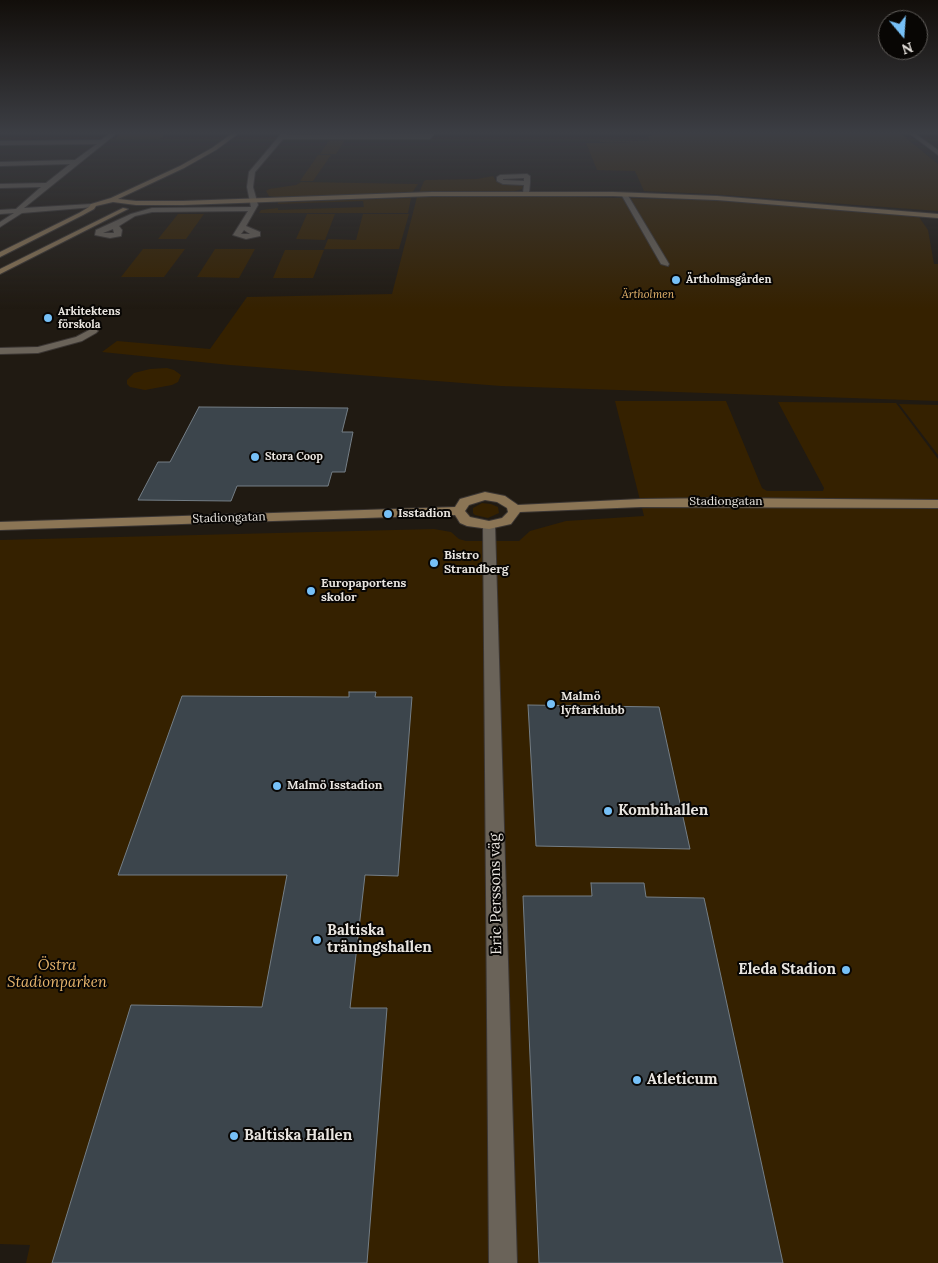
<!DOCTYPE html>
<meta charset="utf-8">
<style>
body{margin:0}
#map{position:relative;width:938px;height:1263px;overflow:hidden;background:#201a12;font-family:Lora,serif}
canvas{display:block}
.north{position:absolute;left:878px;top:10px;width:50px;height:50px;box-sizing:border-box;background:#080604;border:1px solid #625f5c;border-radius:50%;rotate:162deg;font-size:14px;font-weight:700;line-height:20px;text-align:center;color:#e8e4df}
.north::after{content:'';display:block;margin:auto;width:18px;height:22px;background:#76c0f7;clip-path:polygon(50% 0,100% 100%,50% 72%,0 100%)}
</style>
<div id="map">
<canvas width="938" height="1263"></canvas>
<div class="north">N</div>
</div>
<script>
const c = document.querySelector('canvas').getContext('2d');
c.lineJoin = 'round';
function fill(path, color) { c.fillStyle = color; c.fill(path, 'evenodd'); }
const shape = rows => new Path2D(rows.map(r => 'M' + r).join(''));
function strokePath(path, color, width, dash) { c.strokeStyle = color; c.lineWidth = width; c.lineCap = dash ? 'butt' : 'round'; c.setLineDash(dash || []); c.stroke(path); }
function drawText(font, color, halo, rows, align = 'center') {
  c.font = font + ' Lora,serif'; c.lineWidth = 4; c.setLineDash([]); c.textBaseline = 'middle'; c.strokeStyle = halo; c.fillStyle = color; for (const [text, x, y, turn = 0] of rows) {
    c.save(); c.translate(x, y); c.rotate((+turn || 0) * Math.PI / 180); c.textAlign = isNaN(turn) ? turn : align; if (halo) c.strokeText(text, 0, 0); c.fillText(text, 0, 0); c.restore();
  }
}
const green = shape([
 [121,133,166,133,160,139,115,139],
 [651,133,900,133,938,164,938,211,710,194,644,191,635,171,597,170,586,143,636,143,600,142,600,140,649,141,648,136,652,136],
 [330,139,361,139,345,140,336,154,320,154],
 [318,155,331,155,313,181,300,181],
 [493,176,497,182,518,184,523,186,522,189,515,191,419,193,424,181,426,180,477,179],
 [301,182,418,184,412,193,277,197,269,196,266,191,269,189,296,185],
 [417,197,576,197,712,200,919,217,928,230,934,264,938,264,938,401,501,386,230,365,102,352,117,341,210,349,247,297,392,294],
 [411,198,408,213,259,213,261,210,278,208,278,210,364,207,363,201,278,204,278,202],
 [178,214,204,214,186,239,158,239],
 [307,214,335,214,325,240,296,239],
 [363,214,409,214,399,249,324,249,328,239,356,240],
 [143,249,185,249,164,277,121,277],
 [215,249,255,249,239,278,197,277],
 [285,250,324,250,313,278,273,278],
 [167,368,174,370,181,375,178,382,172,385,145,390,130,387,127,384,127,380,134,373,150,369],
 [615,401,726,401,762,488,767,491,823,491,824,488,778,402,896,403,938,459,938,1263,26,1263,30,1245,0,1244,0,540,434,529,451,532,459,539,466,541,519,541,530,531,566,521,644,516],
 [899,404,938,405,938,455],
 [482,503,491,504,498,507,499,513,488,518,475,515,473,513,473,508]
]);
const building = shape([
 [199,407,348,408,342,432,353,432,345,472,332,472,328,486,237,486,231,501,138,500,158,462,170,462,199,407],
 [349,692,376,692,375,697,412,697,398,876,365,875,350,1008,387,1008,367,1263,52,1263,131,1005,262,1007,287,875,118,875,182,696,349,697,349,692],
 [528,705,659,707,690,849,536,846,528,705],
 [591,883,644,883,646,897,704,898,783,1263,539,1263,523,896,592,896,591,883]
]);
const street = shape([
 [111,133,117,133,24,208,92,204,94,205,94,207,22,213,0,227,0,222,14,213,0,214,0,210,16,209,41,187,0,188,0,184,46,183,70,164,0,166,0,162,75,160,97,144,0,145,0,141,101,140,111,133],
 [282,133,287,133,286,135,434,134,430,139,283,139,255,172,253,187,258,205,246,226,260,232,260,236,246,239,233,235,248,211,152,212,135,216,119,226,122,230,121,236,110,238,95,235,96,230,131,214,152,208,251,207,247,187,249,172,282,133],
 [113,229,114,233,103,233,113,229],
 [244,230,250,234,241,234,244,230],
 [909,133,914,133,938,150,938,155,909,133],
 [527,174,530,176,530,183,529,193,526,195,523,193,524,185,503,184,497,181,497,177,500,175,527,174],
 [524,178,524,181,503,180,503,179,524,178],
 [622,193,627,194,669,264,668,266,661,264,621,194,622,193],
 [93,328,98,331,96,333,82,341,38,353,0,354,0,348,38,347,76,337,93,328],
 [489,521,495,525,517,1263,489,1263,483,525,489,521]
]);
const secondary = shape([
 [233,133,239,133,216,150,184,168,118,199,136,201,183,201,432,192,613,192,717,196,938,214,938,218,717,200,613,196,432,196,183,205,136,205,113,202,96,206,94,209,83,215,0,257,0,252,79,213,89,207,91,204,111,198,180,166,212,148,233,133],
 [123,208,128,209,0,274,0,269,123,208],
 [485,492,505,496,518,505,641,499,722,498,938,500,938,508,641,507,520,512,511,524,489,529,467,526,460,523,455,515,0,530,0,522,455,507,460,499,485,492],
 [485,500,497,502,507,508,508,512,502,518,489,521,470,517,465,511,469,505,485,500]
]);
const markers = [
 [676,280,5,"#76c0f7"],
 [48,318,5,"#76c0f7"],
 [255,457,5,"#76c0f7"],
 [388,514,5,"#76c0f7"],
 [434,563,5,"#76c0f7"],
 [311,591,5,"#76c0f7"],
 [551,704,5,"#76c0f7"],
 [277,786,5,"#76c0f7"],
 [608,811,5,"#76c0f7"],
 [317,940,5,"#76c0f7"],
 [846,970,5,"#76c0f7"],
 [637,1080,5,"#76c0f7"],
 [234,1136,5,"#76c0f7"]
];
const farPoinames = [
 ["Ärtholmsgården",686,280],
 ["Arkitektens",58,312],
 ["förskola",58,325],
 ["Stora Coop",265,457]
];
const farParknames = [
 ["Ärtholmen",648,295]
];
const streetNames = [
 ["Stadiongatan",726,502],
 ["Stadiongatan",229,518,-2]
];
const poiNames = [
 ["Isstadion",398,514],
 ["Bistro",444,556],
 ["Strandberg",444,570],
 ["Europaportens",321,584],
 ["skolor",321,598],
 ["Malmö",561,697],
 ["lyftarklubb",561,711],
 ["Malmö Isstadion",287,786]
];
const nearPoinames = [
 ["Kombihallen",618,811],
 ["Baltiska",327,931],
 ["träningshallen",327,948],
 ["Eleda Stadion",836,970,"right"],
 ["Atleticum",647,1080],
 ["Baltiska Hallen",244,1136]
];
const nearStreetnames = [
 ["Eric Perssons väg",496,894,-91]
];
const nearParknames = [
 ["Östra",57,966],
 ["Stadionparken",57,983]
];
fill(green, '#352100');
fill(building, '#3c454c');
strokePath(building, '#747e86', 1);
strokePath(street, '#3b3633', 2);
strokePath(secondary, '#3b3633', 2);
fill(street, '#6a6359');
fill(secondary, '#8b7555');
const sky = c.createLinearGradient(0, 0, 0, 309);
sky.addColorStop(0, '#120e0a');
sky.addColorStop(0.43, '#3c3e44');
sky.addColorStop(1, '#3c3e4400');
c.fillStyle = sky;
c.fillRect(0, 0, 938, 309);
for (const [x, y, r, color] of markers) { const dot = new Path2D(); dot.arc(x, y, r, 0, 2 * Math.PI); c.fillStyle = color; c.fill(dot); strokePath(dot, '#080604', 2); }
drawText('bold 11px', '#e8e4df', '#080604', farPoinames, 'left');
drawText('italic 11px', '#e6b46c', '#080604', farParknames);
drawText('12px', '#e8e4df', '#080604', streetNames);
drawText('bold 12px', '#e8e4df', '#080604', poiNames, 'left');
drawText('bold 15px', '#e8e4df', '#080604', nearPoinames, 'left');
drawText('15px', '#e8e4df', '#080604', nearStreetnames);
drawText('italic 15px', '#e6b46c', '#080604', nearParknames);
</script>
